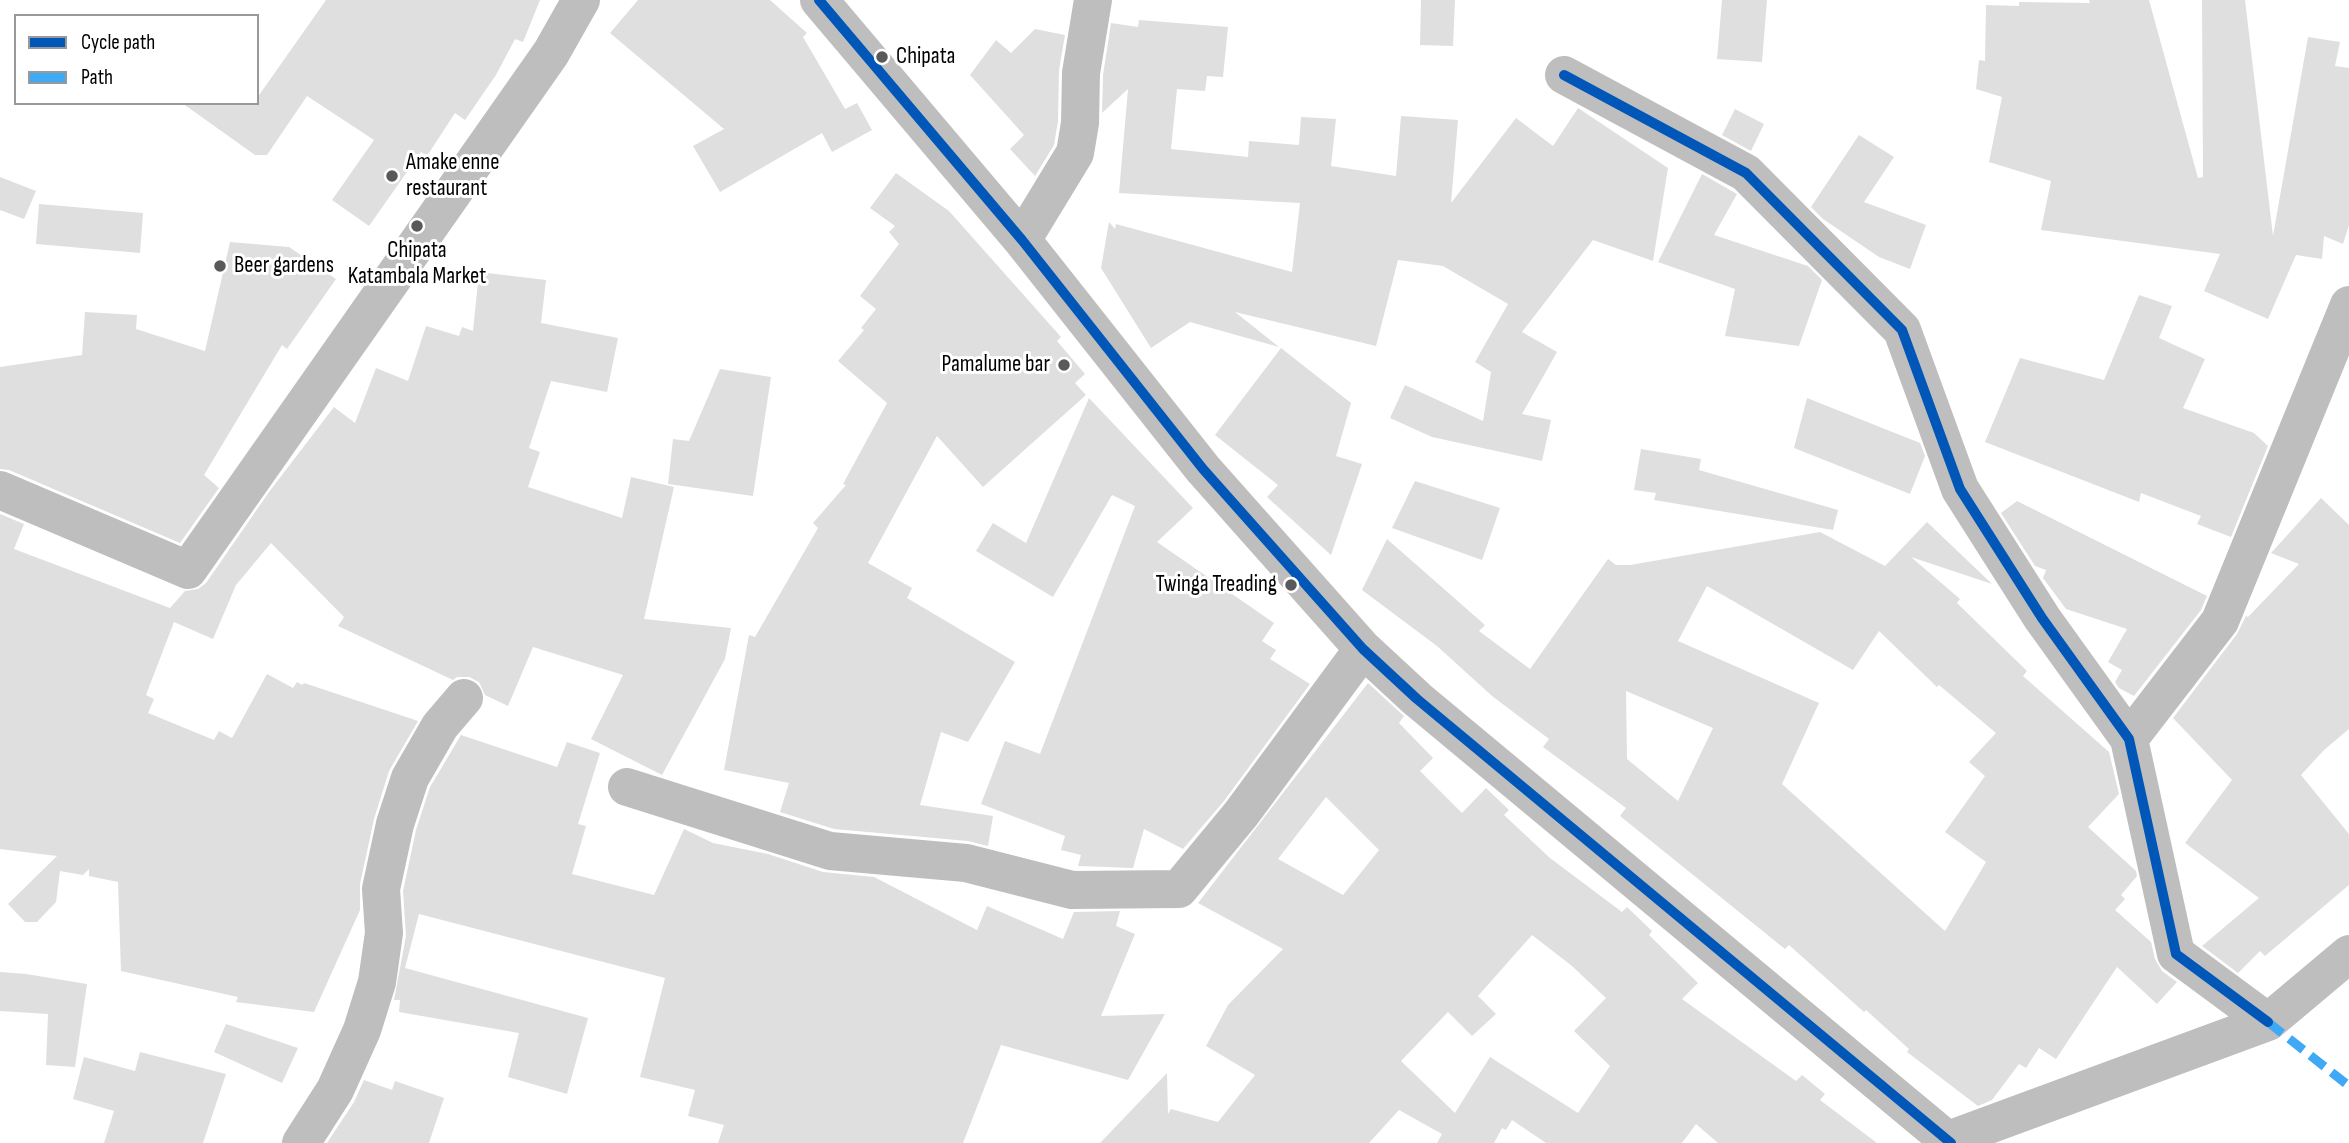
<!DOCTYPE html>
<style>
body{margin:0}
#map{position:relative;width:2349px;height:1143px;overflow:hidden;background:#fff;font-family:"Sofia Sans Condensed",sans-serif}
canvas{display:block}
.legend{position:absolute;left:14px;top:14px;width:245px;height:91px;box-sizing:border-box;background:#fff;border:2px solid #999;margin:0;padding:9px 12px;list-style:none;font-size:21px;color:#000}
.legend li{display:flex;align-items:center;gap:14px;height:35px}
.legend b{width:35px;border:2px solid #999}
</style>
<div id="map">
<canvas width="2349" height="1143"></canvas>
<ul class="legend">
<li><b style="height:9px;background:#0057b8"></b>Cycle path</li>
<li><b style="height:9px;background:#3fa9f5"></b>Path</li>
</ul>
</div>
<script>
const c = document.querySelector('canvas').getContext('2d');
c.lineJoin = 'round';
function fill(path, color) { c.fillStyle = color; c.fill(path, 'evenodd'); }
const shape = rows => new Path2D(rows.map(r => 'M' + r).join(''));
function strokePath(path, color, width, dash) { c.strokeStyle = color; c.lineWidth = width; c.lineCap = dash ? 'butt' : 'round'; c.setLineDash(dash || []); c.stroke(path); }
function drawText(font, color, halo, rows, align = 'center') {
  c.font = font + ' "Sofia Sans Condensed",sans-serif'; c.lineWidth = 6; c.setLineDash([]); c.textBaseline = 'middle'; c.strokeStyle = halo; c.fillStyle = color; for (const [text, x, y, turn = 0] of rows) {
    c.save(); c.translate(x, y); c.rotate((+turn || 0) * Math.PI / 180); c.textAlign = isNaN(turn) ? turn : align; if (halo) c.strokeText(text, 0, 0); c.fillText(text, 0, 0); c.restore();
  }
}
const building = shape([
 [326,0,540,0,523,42,515,39,496,75,465,120,455,113,427,156,421,152,369,226,332,200,374,140,307,96,267,155,255,155,182,103,257,103,257,98],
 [638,0,770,0,807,33,803,37,845,109,857,103,872,130,832,152,822,133,720,192,693,146,724,129,610,33],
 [1421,0,1455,0,1453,46,1420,45],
 [1722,0,1767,0,1762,62,1717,59],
 [2089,0,2149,0,2198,178,2203,177,2202,0,2245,0,2273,236,2308,37,2340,42,2335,66,2349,68,2349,225,2343,244,2324,236,2322,259,2296,255,2268,319,2204,291,2220,254,2041,230,2051,181,1989,162,2002,97,1976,89,1979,60,1985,61,1986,5,2019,6,2019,2,2090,3],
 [1139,20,1228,27,1223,77,1207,76,1205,91,1177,89,1171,149,1248,157,1249,141,1299,145,1301,117,1336,119,1331,166,1396,176,1401,116,1458,120,1451,203,1516,118,1553,146,1578,108,1668,168,1653,261,1593,240,1522,332,1557,352,1522,414,1551,420,1542,461,1432,437,1390,418,1405,385,1483,421,1491,372,1475,362,1508,304,1443,266,1398,260,1376,346,1235,312,1279,347,1190,322,1151,348,1101,268,1109,222,1115,229,1116,224,1292,272,1300,203,1119,193,1128,89,1102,113,1103,75,1111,23,1138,27],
 [1035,29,1065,35,1059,70,1058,121,1054,145,1035,176,1010,149,1024,135,970,75,996,40,1011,53],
 [1735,109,1764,124,1751,151,1722,135],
 [1859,135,1894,157,1864,202,1926,225,1910,269,1879,257,1823,219,1811,207],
 [896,173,949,211,1061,337,1057,341,1085,374,1075,383,1086,395,983,487,937,436,868,563,912,588,907,598,1015,662,968,742,941,732,920,805,993,816,988,846,968,841,834,829,780,812,789,783,724,770,749,635,755,637,818,528,813,523,846,485,843,484,887,403,838,361,864,330,861,328,876,309,860,296,899,244,889,232,895,226,870,208],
 [1702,174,1737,194,1714,235,1808,266,1822,280,1799,346,1725,336,1735,289,1658,262],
 [0,177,36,191,24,219,0,210],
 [39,204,143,213,140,253,36,244],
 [230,242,289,247,336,279,287,349,282,345,204,475,219,488,180,543,9,470,0,469,0,367,82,355,85,312,137,315,136,329,205,351],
 [479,272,546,280,541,323,618,338,607,392,551,381,529,448,540,452,528,487,622,518,631,477,674,487,644,619,731,628,725,659,662,775,591,739,623,675,533,647,508,706,485,695,479,682,469,677,457,677,453,680,338,626,344,617,271,543,236,585,213,639,174,622,146,695,154,699,148,713,214,740,219,731,232,738,267,674,293,688,297,682,302,685,304,683,418,721,389,771,374,819,360,884,360,910,314,1012,236,1002,238,997,121,971,118,882,89,876,89,869,83,875,60,871,56,902,37,922,25,922,8,904,57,856,0,849,0,514,24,524,14,549,170,608,185,591,198,589,206,583,269,492,334,407,355,423,376,368,408,381,426,326,459,336,462,327,473,331],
 [2139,295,2172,306,2159,338,2205,359,2183,408,2254,433,2268,446,2231,537,2197,524,2201,516,2141,493,2139,502,1985,442,2020,358,2104,380],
 [1281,348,1351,403,1336,456,1362,464,1331,555,1267,497,1278,485,1215,435],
 [720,369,771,377,753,496,668,484,673,439,689,441],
 [1089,398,1193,508,1157,542,1274,623,1262,641,1276,650,1270,659,1310,684,1224,801,1183,849,1144,829,1133,868,1078,866,1081,855,1061,850,1065,836,981,804,1005,741,1040,754,1135,506,1112,495,1053,597,976,551,993,523,1026,543],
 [1807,398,1920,443,1925,456,1910,494,1794,448],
 [1641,449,1701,459,1699,470,1838,510,1833,530,1654,500,1656,493,1634,490],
 [1415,481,1500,508,1482,560,1392,528],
 [2321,498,2349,525,2349,729,2324,750,2301,775,2349,834,2349,885,2265,956,2260,951,2238,973,2202,946,2259,898,2185,843,2232,780,2173,718,2237,634,2246,616,2248,617,2299,564,2271,553],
 [2017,501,2207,596,2201,610,2134,696,2119,688,2115,682,2122,670,2108,662,2127,629,2066,609,2043,578,2046,570,2035,566,2001,513],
 [1927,522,1992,584,1911,557,1960,599,1957,603,2027,671,2023,676,2109,752,2119,794,2088,827,2136,871,2137,876,2121,895,2125,899,2115,910,2151,942,2155,959,2162,971,2177,982,2157,1004,2117,967,2056,1059,2039,1048,2026,1068,2019,1064,1992,1100,1978,1106,1907,1052,1909,1049,1866,1010,1864,1012,1789,945,1785,949,1620,816,1626,808,1543,747,1549,739,1492,696,1437,646,1362,590,1387,539,1485,625,1479,631,1530,669,1608,559,1616,565,1630,565,1820,532,1885,566],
 [1707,586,1853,670,1879,631,1937,687,1939,685,1996,733,1969,762,1985,776,1945,832,1986,862,1945,931,1782,784,1819,703,1678,641],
 [1626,691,1713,728,1678,801,1627,759],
 [1368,683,1404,716,1399,723,1433,758,1420,771,1462,813,1486,788,1509,810,1504,815,1550,858,1622,912,1627,907,1652,931,1649,935,1698,983,1682,999,1796,1081,1802,1075,1825,1094,1820,1100,1877,1143,1718,1143,1696,1124,1682,1143,1546,1143,1512,1120,1506,1130,1502,1128,1494,1143,1437,1143,1442,1134,1399,1110,1369,1143,1100,1143,1167,1073,1168,1114,1171,1109,1218,1122,1255,1075,1206,1046,1228,1005,1283,949,1198,903],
 [1326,797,1379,850,1343,895,1278,859],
 [1532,935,1572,966,1606,998,1574,1031,1610,1066,1578,1113,1490,1057,1455,1113,1401,1061,1448,1012,1472,1036,1496,1014,1478,996],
 [461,735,557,767,567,742,600,753,578,824,586,826,572,874,654,895,684,829,713,843,768,854,823,872,874,877,977,930,987,906,1063,939,1074,912,1120,911,1116,926,1135,934,1101,1016,1165,1014,1128,1080,1001,1045,963,1143,718,1143,724,1125,688,1116,695,1090,640,1077,665,978,419,914,405,968,588,1018,567,1094,508,1077,519,1033,399,1012,400,1000,394,1000,406,936,403,891,416,830,430,787],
 [0,972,26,974,87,984,75,1067,46,1065,48,1014,0,1011],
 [226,1024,298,1048,282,1083,214,1052],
 [140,1052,226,1074,203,1143,104,1143,114,1111,73,1099,84,1057,135,1071],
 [364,1080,392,1090,395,1081,444,1098,429,1143,327,1143,354,1102]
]);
const minor = shape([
 [819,0,1022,240,1203,469,1363,649,1417,699,1951,1143],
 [1564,75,1746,173,1902,330,1960,489,2042,618,2129,739,2176,954,2268,1022],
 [1022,240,1075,153,1080,123,1081,73,1093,0],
 [0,490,188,570,551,53,581,0],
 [2129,739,2220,621,2349,305],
 [627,787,830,851,966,863,1072,890,1179,889,1241,814,1363,649],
 [1948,1140,2268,1022,2349,954],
 [301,1143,335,1090,362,1030,377,982,384,933,381,889,395,824,410,778,440,726,464,698]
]);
const quiet = shape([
 [2268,1022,2349,1086]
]);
const cycleway = shape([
 [819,0,1022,240,1203,469,1363,649,1417,699,1951,1143],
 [1564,75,1746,173,1902,330,1960,489,2042,618,2129,739,2176,954,2268,1022]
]);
const markers = [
 [882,57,7,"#595959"],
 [392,176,7,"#595959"],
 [417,226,7,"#595959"],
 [220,266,7,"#595959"],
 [1064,365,7,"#595959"],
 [1291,585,7,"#595959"]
];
const poiNames = [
 ["Chipata",896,57],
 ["Amake enne",406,163],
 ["restaurant",406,189],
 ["Chipata",417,251,"center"],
 ["Katambala Market",417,277,"center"],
 ["Beer gardens",234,266],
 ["Pamalume bar",1050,365,"right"],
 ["Twinga Treading",1277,585,"right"]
];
fill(building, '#dfdfdf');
strokePath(minor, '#bebebe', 38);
strokePath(quiet, '#3fa9f5', 9, [18, 9]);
strokePath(cycleway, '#0057b8', 10);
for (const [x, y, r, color] of markers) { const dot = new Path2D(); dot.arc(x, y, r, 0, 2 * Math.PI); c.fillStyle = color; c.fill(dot); strokePath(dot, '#fff', 2.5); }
drawText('23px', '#000', '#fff', poiNames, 'left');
</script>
